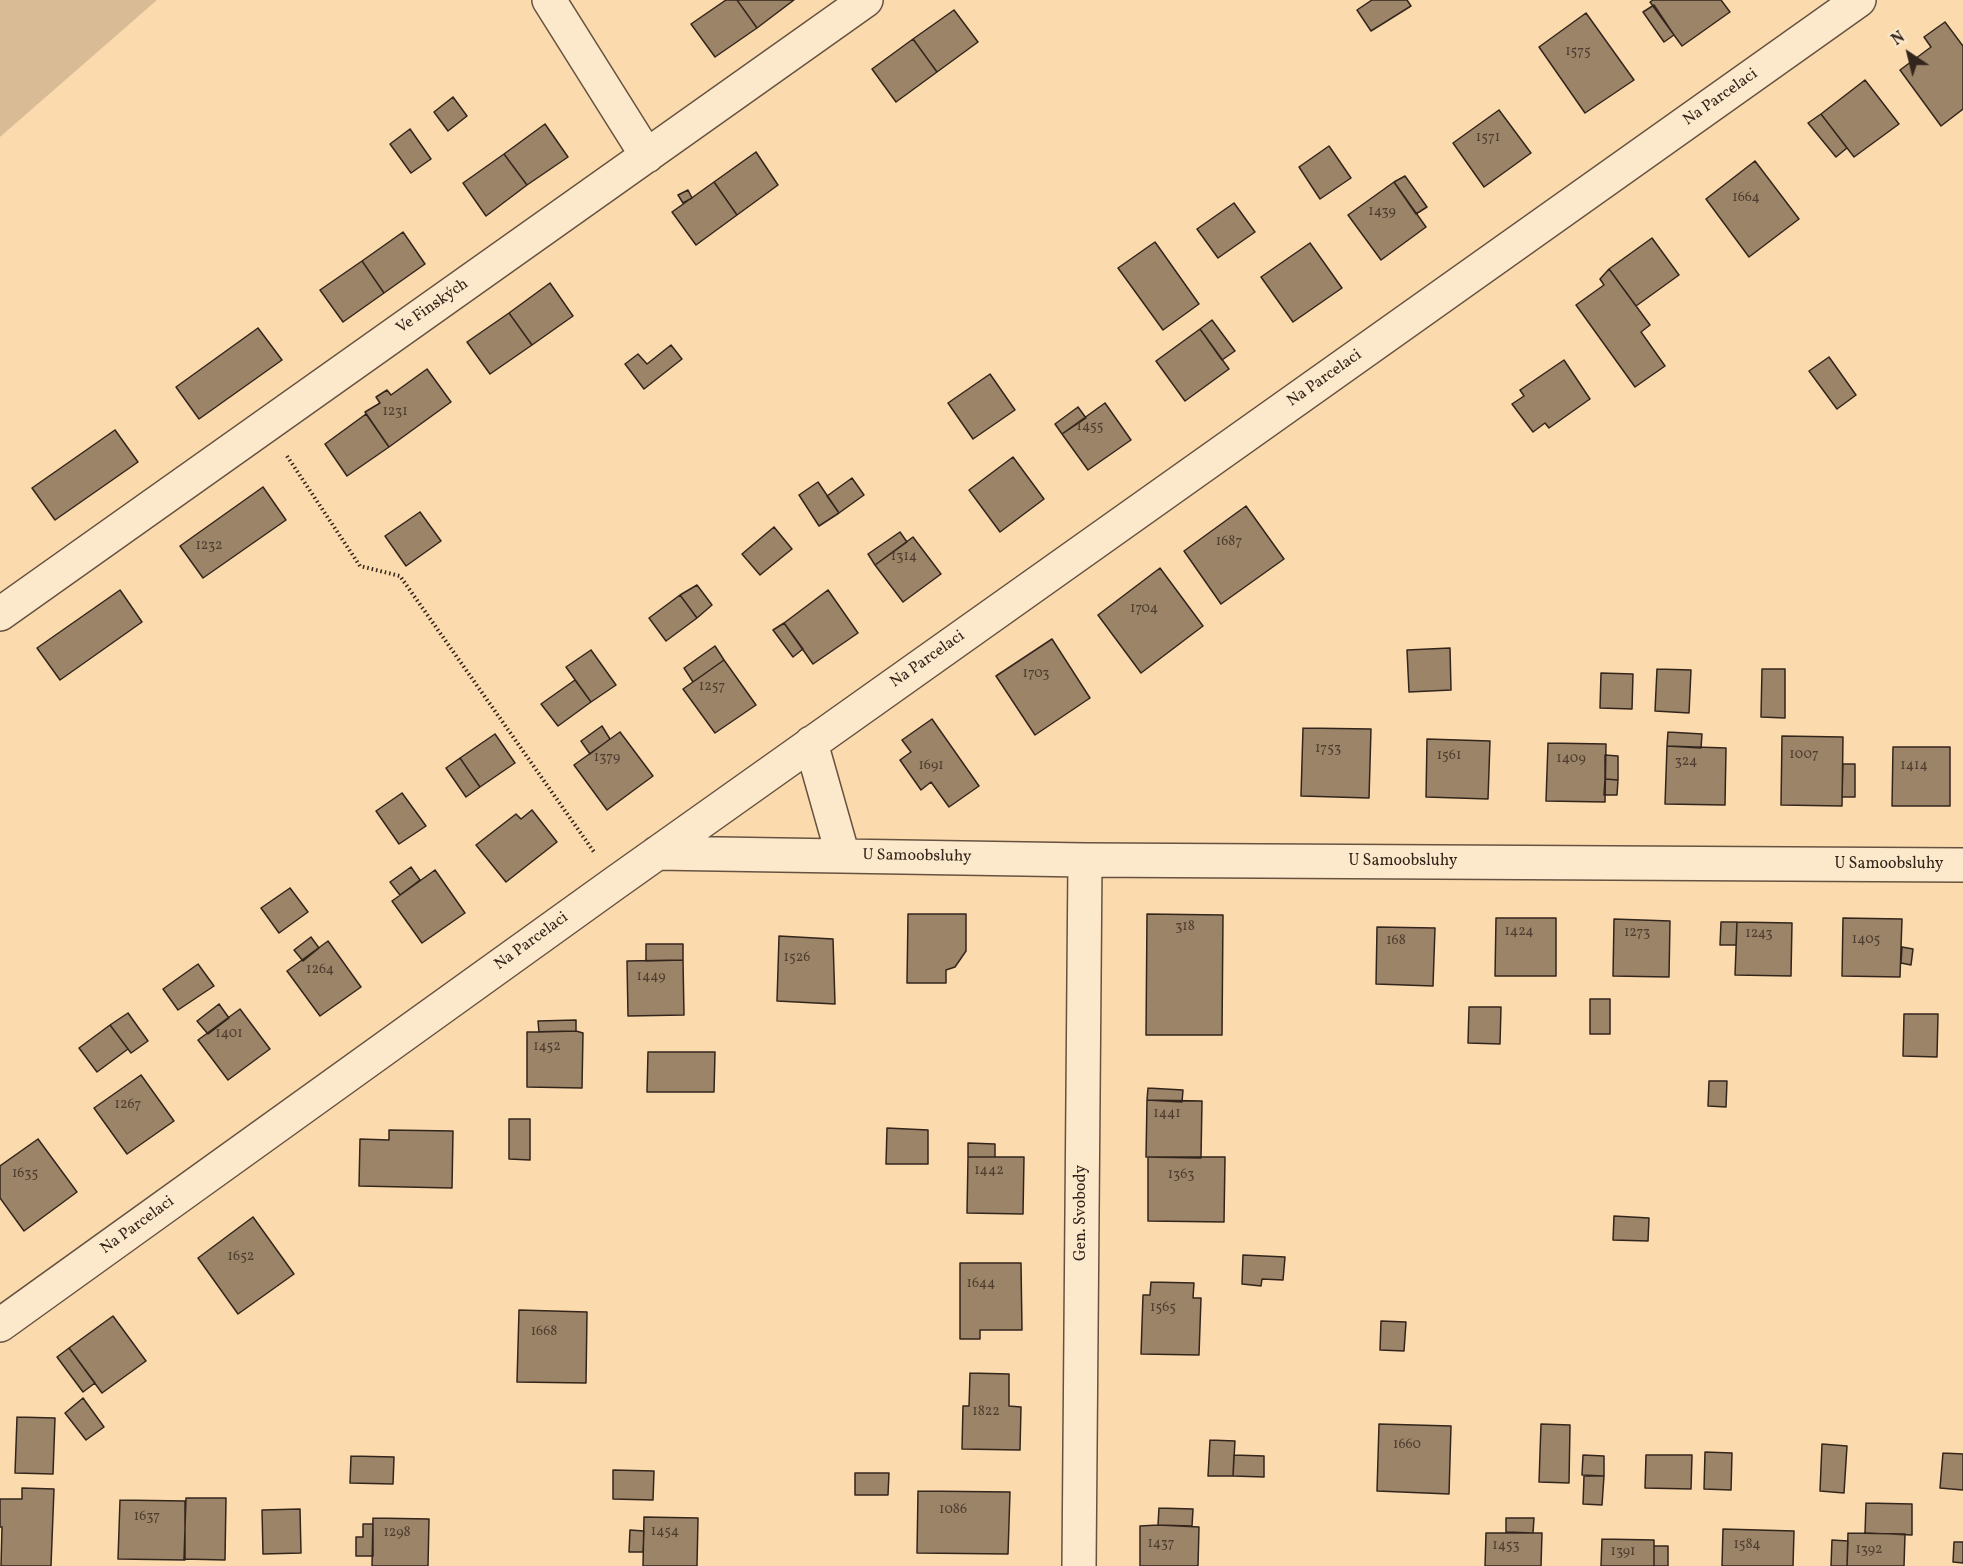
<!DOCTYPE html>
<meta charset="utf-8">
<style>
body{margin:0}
#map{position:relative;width:1963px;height:1566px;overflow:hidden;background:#fbdbae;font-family:Vollkorn,serif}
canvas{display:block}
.north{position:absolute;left:1879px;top:24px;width:60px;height:60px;-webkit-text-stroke:4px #fce8ca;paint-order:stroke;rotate:325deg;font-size:16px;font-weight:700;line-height:24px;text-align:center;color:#34251c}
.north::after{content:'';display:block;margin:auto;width:21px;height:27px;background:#34251c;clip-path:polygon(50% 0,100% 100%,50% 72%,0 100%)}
</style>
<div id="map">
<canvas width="1963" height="1566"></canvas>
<div class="north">N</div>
</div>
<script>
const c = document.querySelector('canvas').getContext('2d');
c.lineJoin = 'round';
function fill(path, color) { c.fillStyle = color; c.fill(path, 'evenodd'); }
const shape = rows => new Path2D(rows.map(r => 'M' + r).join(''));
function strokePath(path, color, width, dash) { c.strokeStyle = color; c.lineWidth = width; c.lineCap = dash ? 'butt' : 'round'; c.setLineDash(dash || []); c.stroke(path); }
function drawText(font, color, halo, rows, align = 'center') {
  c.font = font + ' Vollkorn,serif'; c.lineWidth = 4.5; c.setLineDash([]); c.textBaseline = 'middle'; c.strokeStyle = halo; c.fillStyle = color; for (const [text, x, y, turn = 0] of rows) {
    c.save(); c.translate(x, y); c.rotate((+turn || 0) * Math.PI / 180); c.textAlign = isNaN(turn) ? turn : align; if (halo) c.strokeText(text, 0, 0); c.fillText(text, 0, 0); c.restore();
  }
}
const green = shape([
 [0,0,157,0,0,137]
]);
const building = shape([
 [726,0,737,0,757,28,715,57,691,24,726,0],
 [737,0,794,0,757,28,737,0],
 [1372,0,1407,0,1411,6,1371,31,1357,10,1372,0],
 [1653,0,1721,0,1730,12,1682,46,1650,2,1653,0],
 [1654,5,1674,35,1664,42,1643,12,1654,5],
 [954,10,978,42,937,72,913,39,954,10],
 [1586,13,1634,80,1585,113,1539,47,1586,13],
 [1945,22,1963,46,1963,109,1941,126,1900,70,1931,47,1924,37,1945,22],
 [913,39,937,72,896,102,872,69,913,39],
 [1865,80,1899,124,1854,157,1821,114,1865,80],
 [453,97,467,116,448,131,434,112,453,97],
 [1499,110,1531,153,1484,187,1453,143,1499,110],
 [1821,114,1847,148,1836,157,1808,123,1821,114],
 [545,124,568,157,527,185,504,154,545,124],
 [410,129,431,159,411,173,390,144,410,129],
 [1329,146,1351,178,1320,199,1299,167,1329,146],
 [756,152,778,185,737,215,714,182,756,152],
 [504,154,527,185,486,216,463,183,504,154],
 [1755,161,1799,219,1749,257,1706,199,1755,161],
 [1405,176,1427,207,1416,214,1394,182,1405,176],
 [714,182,737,215,696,245,672,212,714,182],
 [1394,182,1426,227,1381,260,1348,215,1394,182],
 [688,190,692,198,683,203,678,195,688,190],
 [1234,203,1255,232,1218,258,1197,229,1234,203],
 [403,232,425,264,384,293,362,261,403,232],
 [1652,238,1679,275,1636,306,1609,269,1652,238],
 [1155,242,1199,304,1163,330,1118,268,1155,242],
 [1310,243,1342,288,1293,322,1261,277,1310,243],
 [362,261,384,293,343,322,320,290,362,261],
 [1609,269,1650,325,1641,332,1665,366,1635,387,1576,305,1604,285,1600,279,1609,269],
 [550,283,573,316,532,345,509,313,550,283],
 [509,313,532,345,490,374,467,342,509,313],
 [1212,320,1235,351,1222,360,1200,329,1212,320],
 [258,328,282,360,199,419,176,387,258,328],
 [1200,329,1229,369,1185,401,1156,361,1200,329],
 [671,345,682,359,644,389,625,364,638,354,647,364,671,345],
 [1829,357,1856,395,1837,409,1809,371,1829,357],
 [1564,360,1590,399,1549,428,1545,423,1533,432,1512,404,1524,396,1520,390,1564,360],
 [427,369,451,402,389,447,365,412,380,403,376,397,387,390,391,395,427,369],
 [990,374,1015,410,973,439,948,403,990,374],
 [1105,403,1131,440,1088,470,1062,434,1105,403],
 [1078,407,1086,418,1062,434,1055,424,1078,407],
 [366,414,389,447,347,476,325,444,366,414],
 [115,430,138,462,55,520,32,488,115,430],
 [1013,457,1044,499,1000,532,969,490,1013,457],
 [852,478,864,495,839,513,827,496,852,478],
 [818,482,839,513,819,526,799,495,818,482],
 [263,487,286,520,203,578,180,546,263,487],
 [1246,506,1284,559,1221,604,1184,551,1246,506],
 [420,512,441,541,406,566,385,536,420,512],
 [774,527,792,549,760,575,742,554,774,527],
 [900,532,907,542,875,565,868,554,900,532],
 [913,537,941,574,903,602,875,565,913,537],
 [1160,568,1203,626,1141,673,1098,615,1160,568],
 [697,585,712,605,697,618,680,595,697,585],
 [120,590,142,622,60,680,37,648,120,590],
 [828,590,858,633,813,664,784,623,828,590],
 [680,595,697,618,666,641,649,618,680,595],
 [784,623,803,649,793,657,773,630,784,623],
 [1052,639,1090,698,1035,735,996,676,1052,639],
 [715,646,724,660,693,682,684,668,715,646],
 [1450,648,1451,690,1409,692,1407,650,1450,648],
 [591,650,616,685,591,702,566,667,591,650],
 [724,660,756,705,715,733,683,689,724,660],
 [1657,669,1691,670,1689,713,1655,711,1657,669],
 [1762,669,1785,669,1785,718,1761,717,1762,669],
 [1601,673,1633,674,1632,709,1600,708,1601,673],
 [575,680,591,702,558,726,541,704,575,680],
 [932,719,979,786,949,807,931,782,921,790,900,760,911,752,902,740,932,719],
 [602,726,610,739,590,754,581,741,602,726],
 [1303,728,1371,729,1369,798,1301,796,1303,728],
 [620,732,653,776,607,810,574,765,620,732],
 [1668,732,1702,734,1701,748,1667,746,1668,732],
 [495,734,515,763,480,787,460,758,495,734],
 [1782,736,1843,737,1842,806,1781,805,1782,736],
 [1427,739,1490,741,1488,799,1426,797,1427,739],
 [1548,743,1606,744,1605,802,1546,801,1548,743],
 [1667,746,1726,748,1725,805,1665,804,1667,746],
 [1893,747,1950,747,1950,806,1892,806,1893,747],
 [1605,755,1618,756,1618,780,1605,779,1605,755],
 [460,758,480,787,466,797,446,768,460,758],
 [1843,764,1855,764,1855,797,1842,797,1843,764],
 [1605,779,1618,780,1617,795,1604,795,1605,779],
 [402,793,426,826,399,844,376,811,402,793],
 [532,810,557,842,506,882,476,845,516,814,521,819,532,810],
 [411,867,420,880,400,895,390,882,411,867],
 [435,870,465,913,422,943,392,901,435,870],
 [290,888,308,912,279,933,261,908,290,888],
 [908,914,966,914,966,951,955,967,946,970,946,983,907,983,908,914],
 [1147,914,1223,915,1222,1035,1146,1035,1147,914],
 [1496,918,1556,918,1556,976,1495,976,1496,918],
 [1843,918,1902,919,1900,977,1842,976,1843,918],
 [1614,919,1670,921,1669,977,1613,976,1614,919],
 [1721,922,1737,922,1736,945,1720,945,1721,922],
 [1737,922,1792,923,1791,976,1735,975,1737,922],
 [1377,927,1435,928,1433,986,1376,984,1377,927],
 [779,936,833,939,835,1004,777,1001,779,936],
 [311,937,319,948,303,961,294,950,311,937],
 [328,941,361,987,320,1016,287,971,328,941],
 [646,944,683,944,683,960,646,961,646,944],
 [1902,947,1913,949,1911,965,1901,963,1902,947],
 [683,960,684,1015,628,1016,627,961,683,960],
 [198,964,214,986,178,1010,163,989,198,964],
 [1590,999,1610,999,1610,1034,1590,1034,1590,999],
 [219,1004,229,1018,208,1034,197,1021,219,1004],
 [1469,1007,1501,1007,1500,1044,1468,1043,1469,1007],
 [240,1009,270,1049,228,1080,198,1040,240,1009],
 [128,1013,148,1041,131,1053,110,1025,128,1013],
 [1904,1014,1938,1014,1937,1057,1903,1056,1904,1014],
 [576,1020,576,1031,539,1032,538,1021,576,1020],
 [110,1025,128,1049,97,1072,79,1048,110,1025],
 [576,1031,583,1033,582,1088,527,1087,527,1032,576,1031],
 [648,1052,715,1052,714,1092,647,1092,648,1052],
 [141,1075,174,1121,127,1154,94,1108,141,1075],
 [1709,1081,1727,1081,1726,1107,1708,1106,1709,1081],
 [1148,1088,1183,1090,1182,1102,1147,1100,1148,1088],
 [1147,1100,1202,1101,1201,1158,1146,1157,1147,1100],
 [509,1119,530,1119,530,1160,509,1159,509,1119],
 [887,1128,928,1130,928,1164,886,1164,887,1128],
 [389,1130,453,1131,452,1188,359,1186,360,1139,389,1140,389,1130],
 [38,1139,77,1192,24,1231,0,1198,0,1166,38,1139],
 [968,1143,995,1144,995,1157,968,1157,968,1143],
 [968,1157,1024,1157,1023,1214,967,1213,968,1157],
 [1148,1157,1225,1157,1224,1222,1148,1221,1148,1157],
 [1614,1216,1649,1218,1648,1241,1613,1240,1614,1216],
 [253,1217,294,1274,238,1314,198,1258,253,1217],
 [1243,1255,1285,1257,1283,1280,1262,1279,1261,1286,1242,1284,1243,1255],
 [960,1263,1021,1263,1022,1330,980,1330,980,1339,960,1339,960,1263],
 [1151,1282,1194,1283,1193,1298,1201,1298,1199,1355,1141,1354,1143,1295,1150,1295,1151,1282],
 [519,1310,587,1312,586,1383,517,1382,519,1310],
 [113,1316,146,1361,102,1393,69,1348,113,1316],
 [1381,1321,1406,1322,1404,1351,1380,1350,1381,1321],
 [69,1348,95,1383,83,1392,57,1357,69,1348],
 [970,1373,1009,1374,1009,1406,1021,1407,1020,1450,962,1449,963,1406,969,1406,970,1373],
 [83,1398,104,1427,86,1440,65,1413,83,1398],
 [17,1417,55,1418,53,1474,15,1473,17,1417],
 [1379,1424,1451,1426,1449,1494,1377,1491,1379,1424],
 [1541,1424,1570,1425,1569,1483,1539,1482,1541,1424],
 [1210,1440,1235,1441,1233,1476,1208,1476,1210,1440],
 [1822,1444,1847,1446,1844,1493,1820,1491,1822,1444],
 [1705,1452,1732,1453,1731,1490,1704,1489,1705,1452],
 [1943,1453,1963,1454,1963,1490,1940,1488,1943,1453],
 [1234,1455,1264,1456,1264,1477,1233,1476,1234,1455],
 [1583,1455,1604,1456,1604,1476,1582,1475,1583,1455],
 [1646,1455,1692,1455,1691,1489,1645,1488,1646,1455],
 [351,1456,394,1457,393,1484,350,1483,351,1456],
 [613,1470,654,1471,653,1500,613,1499,613,1470],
 [855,1473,889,1473,888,1495,855,1495,855,1473],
 [1584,1476,1604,1476,1602,1505,1583,1504,1584,1476],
 [22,1488,54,1489,51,1566,1,1566,2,1527,0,1527,0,1499,22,1499,22,1488],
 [918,1491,1010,1492,1008,1554,917,1553,918,1491],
 [186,1498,226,1498,225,1560,184,1559,186,1498],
 [120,1500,185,1501,185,1560,118,1559,120,1500],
 [1866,1503,1912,1504,1912,1535,1865,1533,1866,1503],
 [1159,1508,1193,1509,1192,1526,1158,1525,1159,1508],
 [300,1509,301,1553,263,1554,262,1510,300,1509],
 [644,1517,698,1518,697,1566,643,1566,644,1517],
 [373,1518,429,1519,428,1566,372,1566,373,1518],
 [1506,1518,1534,1518,1533,1533,1506,1532,1506,1518],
 [363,1524,373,1524,373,1556,356,1556,356,1537,363,1537,363,1524],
 [1158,1525,1199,1527,1198,1566,1140,1566,1140,1526,1158,1525],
 [1723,1529,1794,1531,1793,1566,1722,1566,1723,1529],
 [630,1530,644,1531,643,1552,629,1552,630,1530],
 [1486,1533,1542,1533,1541,1566,1485,1566,1486,1533],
 [1848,1533,1905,1534,1904,1566,1847,1566,1848,1533],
 [1602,1539,1654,1540,1654,1566,1601,1566,1602,1539],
 [1832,1540,1848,1541,1847,1566,1831,1566,1832,1540],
 [1954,1542,1963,1542,1963,1563,1953,1562,1954,1542],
 [1654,1546,1668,1546,1668,1566,1654,1566,1654,1546]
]);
const path = shape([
 [287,456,360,566,400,576,594,852]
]);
const street = shape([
 [549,0,647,156],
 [0,614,866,0],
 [811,743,843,856],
 [657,853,1085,860,1963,865],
 [0,1325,615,883,1859,0],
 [1079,1566,1085,860]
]);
const numberNames = [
 ["1575",1578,52],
 ["1571",1488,138],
 ["1664",1746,198],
 ["1439",1382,212],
 ["1231",395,412],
 ["1455",1090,427],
 ["1687",1229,542],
 ["1232",209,546],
 ["1314",904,557],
 ["1704",1144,609],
 ["1703",1036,674],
 ["1257",712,687],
 ["1753",1328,749],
 ["1007",1804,755],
 ["1561",1449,756],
 ["1379",607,758],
 ["1409",1571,759],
 ["324",1686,762],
 ["1691",931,766],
 ["1414",1914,766],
 ["318",1185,927],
 ["1424",1519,932],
 ["1273",1637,933],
 ["1243",1759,934],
 ["1405",1866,940],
 ["168",1396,941],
 ["1526",797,958],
 ["1264",320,970],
 ["1449",651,977],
 ["1401",229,1034],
 ["1452",547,1047],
 ["1267",128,1105],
 ["1441",1167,1114],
 ["1442",989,1171],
 ["1635",25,1174],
 ["1363",1181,1175],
 ["1652",241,1257],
 ["1644",981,1284],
 ["1565",1163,1308],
 ["1668",544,1332],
 ["1822",986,1412],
 ["1660",1407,1445],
 ["1086",953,1510],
 ["1637",147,1517],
 ["1454",665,1532],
 ["1298",397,1533],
 ["1437",1161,1544],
 ["1584",1747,1545],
 ["1453",1506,1546],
 ["1392",1869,1550],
 ["1391",1623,1552]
];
const streetNames = [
 ["Na Parcelaci",1721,98,-35],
 ["Ve Finských",433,307,-35],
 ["Na Parcelaci",1325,379,-35],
 ["Na Parcelaci",928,660,-35],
 ["U Samoobsluhy",917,857,1],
 ["U Samoobsluhy",1403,862],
 ["U Samoobsluhy",1889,865],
 ["Na Parcelaci",532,942,-36],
 ["Gen. Svobody",1082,1213,-90],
 ["Na Parcelaci",138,1226,-36]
];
fill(green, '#d9bc95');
fill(building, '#9b8468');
strokePath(building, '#34251c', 1.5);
strokePath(street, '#665240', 36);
strokePath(path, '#34251c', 4, [1.5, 3]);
strokePath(street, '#fce8ca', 33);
drawText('14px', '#4e3d2f', null, numberNames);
drawText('16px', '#34251c', '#fce8ca', streetNames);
</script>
